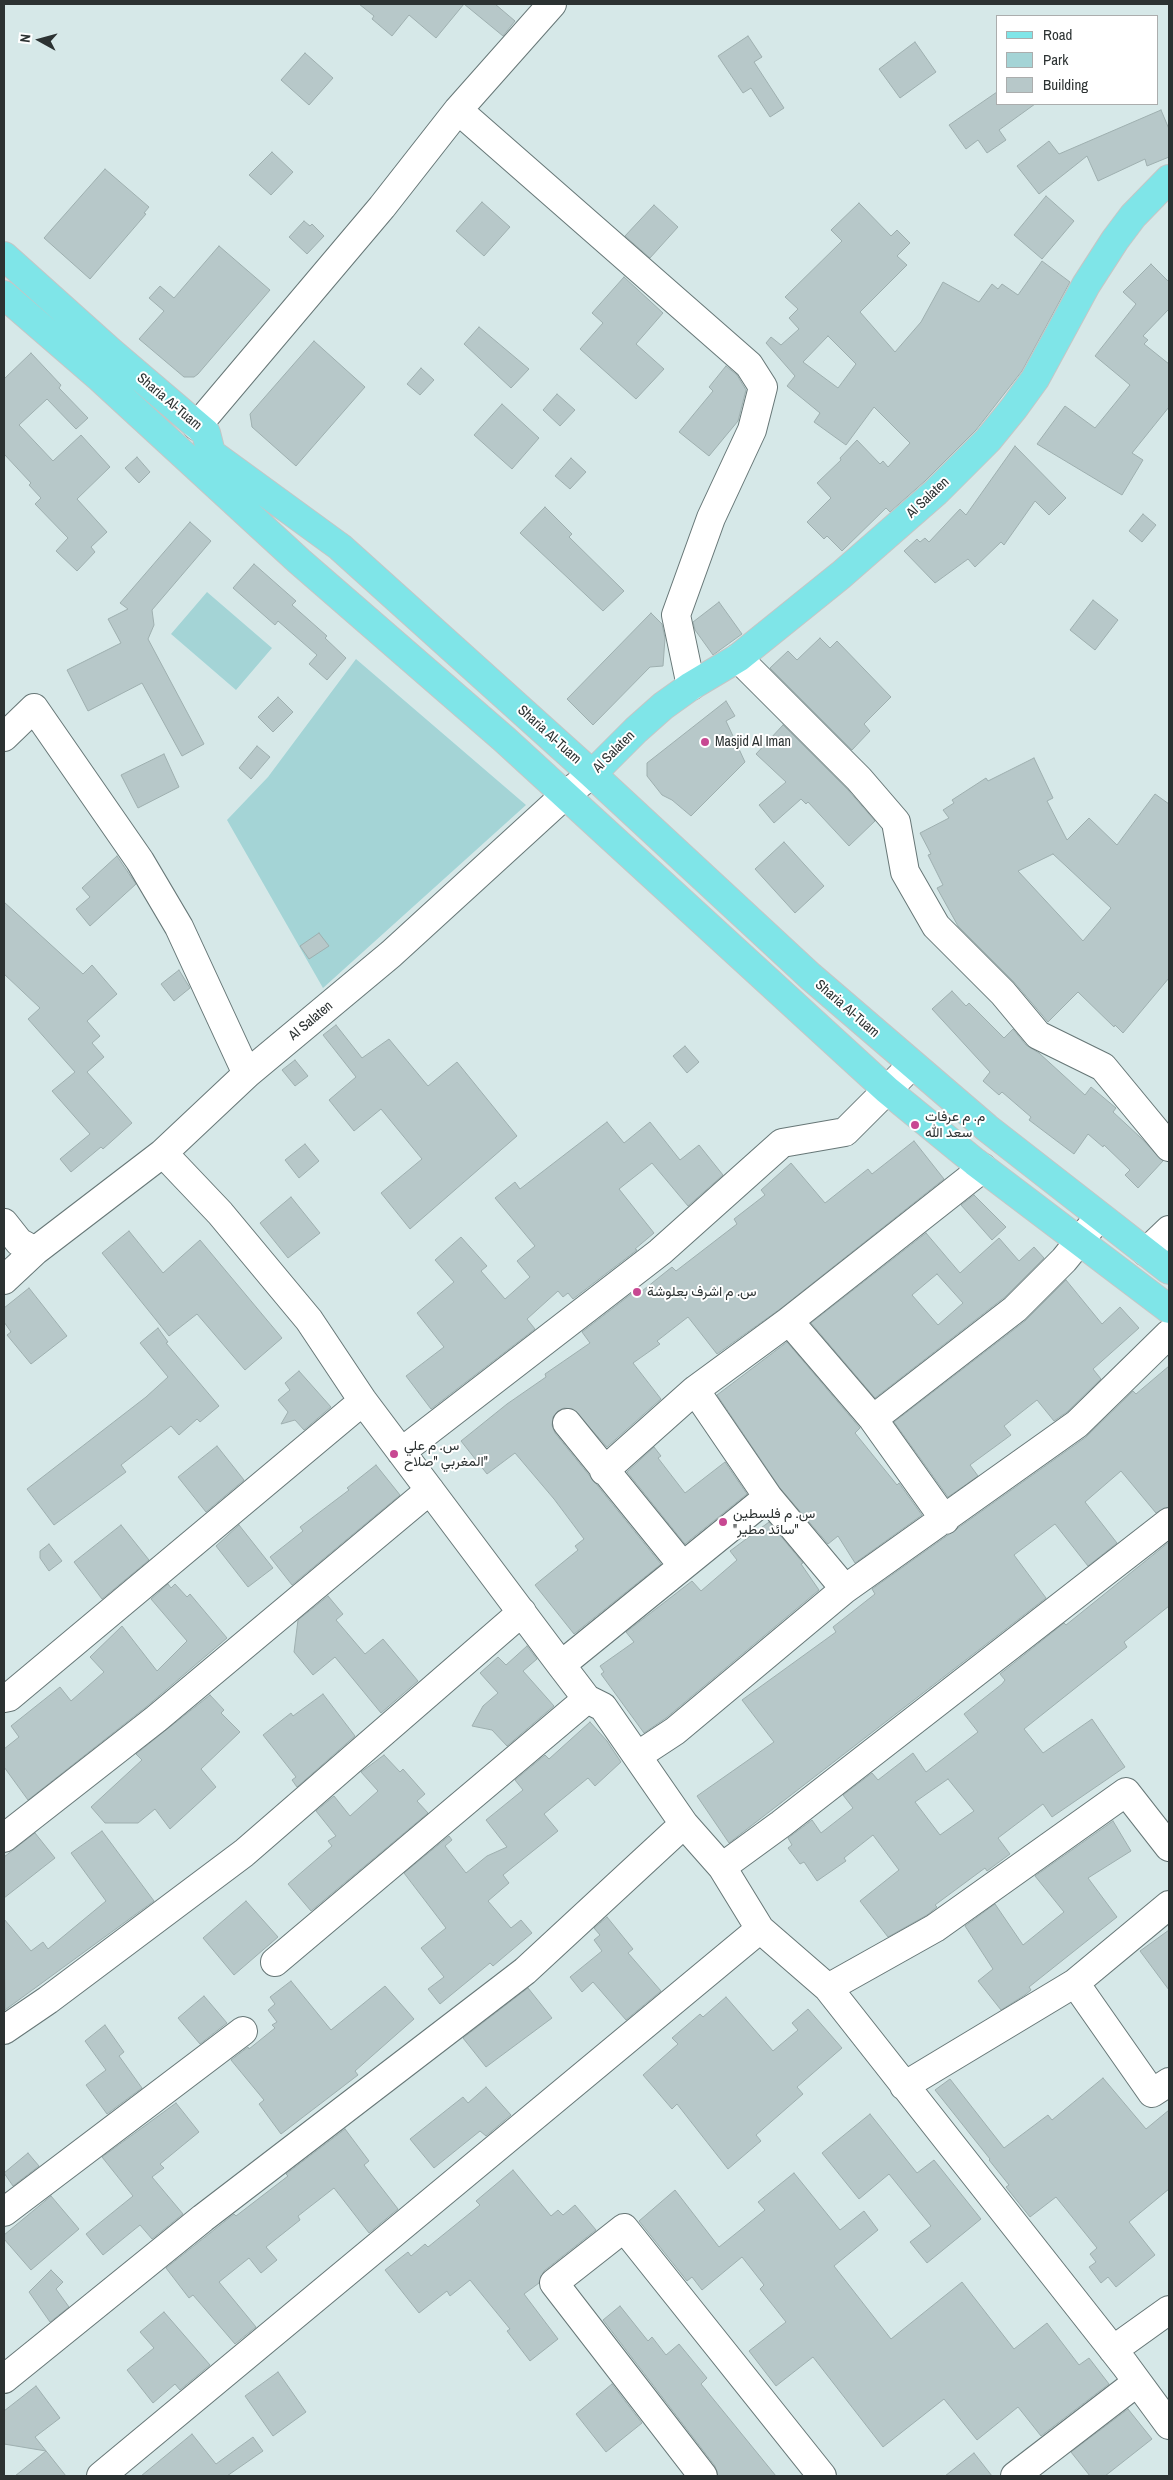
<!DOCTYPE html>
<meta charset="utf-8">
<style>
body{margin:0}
#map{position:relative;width:1173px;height:2480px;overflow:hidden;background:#d6e8e8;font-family:"Archivo Narrow",sans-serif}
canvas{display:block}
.frame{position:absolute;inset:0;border:5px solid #2c3232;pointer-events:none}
.legend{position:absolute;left:996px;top:15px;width:162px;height:90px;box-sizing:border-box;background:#fff;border:1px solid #abadad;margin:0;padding:6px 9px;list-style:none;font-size:15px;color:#2c3232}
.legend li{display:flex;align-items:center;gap:10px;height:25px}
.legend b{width:25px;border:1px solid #abadad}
.north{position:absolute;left:15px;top:15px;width:50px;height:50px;-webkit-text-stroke:4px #fff;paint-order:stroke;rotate:277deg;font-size:14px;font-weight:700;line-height:20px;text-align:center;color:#2c3232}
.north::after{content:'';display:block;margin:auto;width:18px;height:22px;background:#2c3232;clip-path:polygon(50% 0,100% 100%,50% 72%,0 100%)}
</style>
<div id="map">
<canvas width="1173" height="2480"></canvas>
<div class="frame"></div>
<ul class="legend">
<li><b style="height:6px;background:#7fe5e8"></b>Road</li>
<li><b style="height:14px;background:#a4d4d6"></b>Park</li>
<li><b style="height:14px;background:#b7c8c9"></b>Building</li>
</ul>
<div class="north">N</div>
</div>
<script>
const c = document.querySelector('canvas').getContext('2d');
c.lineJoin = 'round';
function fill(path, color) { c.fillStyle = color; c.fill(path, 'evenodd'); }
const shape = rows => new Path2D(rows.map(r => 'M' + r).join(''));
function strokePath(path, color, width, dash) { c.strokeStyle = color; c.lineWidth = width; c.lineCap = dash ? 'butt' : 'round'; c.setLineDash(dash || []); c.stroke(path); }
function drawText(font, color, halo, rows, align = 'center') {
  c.font = font + ' "Archivo Narrow",Vazirmatn,sans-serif'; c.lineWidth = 4; c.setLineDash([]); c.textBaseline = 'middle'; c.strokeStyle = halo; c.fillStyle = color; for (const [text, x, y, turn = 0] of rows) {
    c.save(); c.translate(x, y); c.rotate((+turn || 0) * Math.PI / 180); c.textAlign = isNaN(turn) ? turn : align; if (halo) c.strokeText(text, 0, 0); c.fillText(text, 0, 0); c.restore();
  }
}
const green = shape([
 [207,592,272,648,236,690,171,634],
 [356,659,526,805,323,988,227,820,268,777]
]);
const building = shape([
 [359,4,464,4,436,38,409,15,392,36,372,19,374,16,359,4],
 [464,4,495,4,515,21,503,36,464,4],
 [748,36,762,57,754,62,784,108,770,117,751,88,743,93,718,56,748,36],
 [915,42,936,72,900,98,879,69,915,42],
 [305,53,333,78,309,105,281,80,305,53],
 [997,92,997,104,1035,104,999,130,1006,140,987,153,978,140,966,149,949,125,997,92],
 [1161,110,1169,129,1169,157,1147,166,1145,159,1098,181,1087,156,1039,194,1017,166,1049,141,1059,154,1161,110],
 [272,152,293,172,271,195,249,175,272,152],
 [105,169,149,207,144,213,146,214,90,279,44,238,105,169],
 [1046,196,1074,221,1042,259,1014,235,1046,196],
 [482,202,510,227,484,256,456,231,482,202],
 [859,203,891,236,897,230,910,243,897,256,907,265,860,312,895,352,921,322,943,282,979,302,992,284,998,289,1002,284,1018,295,1042,261,1070,282,1022,371,976,430,925,481,890,512,886,508,842,551,827,536,824,539,807,522,831,498,817,483,841,460,840,458,857,440,880,464,883,461,888,467,910,443,874,407,846,445,814,422,820,413,787,386,795,376,766,343,771,337,781,345,799,329,789,318,798,309,785,297,842,241,831,230,859,203],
 [828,336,856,364,838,388,803,362,828,336],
 [654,205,678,227,650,258,625,236,654,205],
 [304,221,310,226,312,224,324,236,307,254,289,237,304,221],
 [219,246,270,290,198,374,194,377,184,377,139,339,164,311,149,298,160,286,174,298,219,246],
 [1151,264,1169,282,1169,309,1143,336,1148,340,1144,344,1169,364,1169,407,1132,453,1143,460,1122,495,1037,444,1065,406,1095,428,1130,385,1095,356,1136,304,1123,292,1151,264],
 [624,277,663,313,636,344,664,369,636,399,580,349,603,323,592,313,624,277],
 [479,327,529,369,511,388,464,344,479,327],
 [314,341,365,387,296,466,252,427,250,414,314,341],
 [31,353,61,385,59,388,88,418,76,429,47,399,19,425,53,461,81,435,110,467,77,499,107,532,91,547,95,552,77,571,56,551,68,538,35,504,41,498,29,485,31,483,4,454,4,379,31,353],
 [726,366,737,375,746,390,738,421,709,456,679,432,713,391,709,387,726,366],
 [421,368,434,380,420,395,407,384,421,368],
 [557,394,575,410,560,426,543,410,557,394],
 [502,404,539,438,512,469,474,435,502,404],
 [1015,446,1066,498,1049,515,1035,501,1004,545,1001,542,975,567,968,559,935,583,904,551,917,539,920,542,925,538,929,542,960,509,966,515,1015,446],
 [137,457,150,472,139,483,125,468,137,457],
 [571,458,586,472,570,489,555,476,571,458],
 [545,507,572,534,569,537,624,591,603,611,520,533,545,507],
 [1143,514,1156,525,1142,542,1129,531,1143,514],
 [190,522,211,541,152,610,154,625,148,639,204,744,182,756,142,683,88,711,67,670,121,643,108,619,128,609,120,603,190,522],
 [254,564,296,601,292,605,327,636,325,638,346,658,327,680,309,664,317,655,278,621,275,625,233,588,254,564],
 [1093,600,1118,620,1095,650,1070,630,1093,600],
 [719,602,742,634,713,655,695,630,693,622,719,602],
 [651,613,662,624,665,638,663,666,650,667,593,725,567,699,651,613],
 [820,638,830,648,837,641,891,697,864,724,870,731,852,750,770,668,788,651,797,660,820,638],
 [278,697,293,712,273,732,258,717,278,697],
 [726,701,735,716,726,721,745,762,691,816,672,800,662,795,647,776,647,763,726,701],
 [783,725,848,790,875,821,849,846,808,802,806,804,801,799,774,823,759,805,786,782,756,754,783,725],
 [257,746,270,757,251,779,239,768,257,746],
 [164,754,179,787,138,808,121,775,164,754],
 [1034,758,1053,798,1047,801,1067,840,1089,818,1117,845,1155,794,1169,804,1169,978,1123,1033,1115,1025,1114,1027,1078,992,1048,1022,1014,982,958,926,937,888,943,885,928,855,931,854,920,833,949,818,943,810,954,803,952,800,986,778,988,781,1034,758],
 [1053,854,1111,908,1083,941,1018,871,1053,854],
 [784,842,824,886,795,913,755,869,784,842],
 [117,856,136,884,90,926,76,909,90,897,82,888,117,856],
 [4,902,83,974,92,965,117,994,87,1021,100,1036,92,1043,104,1057,87,1072,132,1123,103,1149,101,1147,71,1172,60,1159,90,1134,52,1091,75,1072,28,1019,40,1008,4,974,4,902],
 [319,933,329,946,309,959,300,946,319,933],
 [179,970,190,988,174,1001,161,984,179,970],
 [952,991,966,1006,969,1003,1004,1038,1013,1029,1026,1045,1039,1053,1085,1095,1091,1087,1116,1108,1113,1112,1140,1137,1163,1161,1138,1188,1125,1175,1130,1170,1104,1145,1103,1147,1088,1134,1074,1154,1029,1120,1031,1117,1002,1092,999,1095,983,1081,990,1072,932,1009,952,991],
 [336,1025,362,1058,389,1039,428,1086,457,1062,517,1136,410,1229,381,1193,422,1159,381,1109,354,1131,329,1100,356,1077,323,1035,336,1025],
 [685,1046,699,1062,687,1073,673,1056,685,1046],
 [295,1060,308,1076,295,1086,282,1070,295,1060],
 [607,1122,624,1143,650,1122,680,1160,699,1145,723,1175,688,1206,652,1163,619,1189,654,1233,635,1249,637,1250,573,1299,568,1293,563,1297,558,1291,527,1319,535,1329,431,1409,406,1376,444,1347,417,1313,454,1282,435,1260,461,1237,487,1266,481,1271,505,1299,530,1277,517,1261,535,1246,495,1198,515,1182,520,1189,607,1122],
 [914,1141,944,1179,780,1309,717,1354,688,1317,657,1341,660,1344,633,1363,661,1399,607,1447,573,1409,564,1408,558,1411,553,1417,552,1425,555,1433,661,1564,574,1634,535,1585,578,1550,575,1546,584,1539,554,1499,515,1453,487,1474,461,1441,507,1404,546,1377,545,1374,590,1343,582,1332,639,1288,642,1291,672,1267,676,1271,737,1224,734,1219,765,1195,761,1190,791,1163,825,1203,868,1169,872,1174,914,1141],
 [305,1144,319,1161,299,1178,285,1160,305,1144],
 [974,1195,1006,1227,992,1240,961,1205,974,1195],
 [291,1197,320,1233,288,1258,260,1223,291,1197],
 [129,1231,163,1273,200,1240,282,1338,245,1370,197,1314,169,1336,102,1253,129,1231],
 [926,1233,960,1273,999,1238,1019,1261,1034,1247,1044,1258,1005,1297,875,1398,811,1323,926,1233],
 [937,1274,963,1303,938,1325,912,1295,937,1274],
 [1066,1280,1102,1324,1120,1307,1139,1328,1093,1369,1101,1379,1067,1412,1054,1421,1037,1400,1004,1426,1011,1435,970,1465,978,1476,948,1497,894,1422,1025,1321,1066,1280],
 [29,1288,67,1336,31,1364,7,1335,11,1332,4,1322,4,1308,29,1288],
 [158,1328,168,1342,166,1343,219,1406,200,1422,197,1419,179,1435,171,1426,121,1465,126,1472,54,1525,27,1489,146,1397,168,1377,140,1343,158,1328],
 [787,1342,860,1428,855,1433,897,1485,899,1483,922,1515,855,1563,838,1536,828,1544,780,1488,717,1395,787,1342],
 [1169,1366,1169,1507,1156,1513,1121,1471,1085,1502,1117,1543,1088,1566,1055,1524,1014,1555,1046,1598,729,1843,697,1796,774,1742,742,1700,836,1632,833,1627,875,1594,872,1589,1086,1437,1133,1391,1136,1394,1169,1366],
 [299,1371,331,1407,304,1430,295,1420,281,1424,288,1412,278,1400,290,1390,285,1383,299,1371],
 [217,1446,244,1480,206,1512,178,1477,217,1446],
 [654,1447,661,1456,658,1458,685,1493,725,1462,747,1494,685,1544,627,1472,654,1447],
 [376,1465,400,1495,292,1585,270,1557,303,1531,300,1527,349,1490,347,1488,376,1465],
 [769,1522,803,1563,801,1564,819,1590,666,1718,644,1733,601,1674,604,1672,600,1666,634,1642,626,1632,692,1581,701,1591,737,1560,730,1551,769,1522],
 [121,1525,149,1560,102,1599,74,1562,121,1525],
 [239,1525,273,1568,248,1587,216,1546,239,1525],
 [1169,1542,1169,1606,1124,1642,1127,1647,1024,1729,1043,1753,1092,1719,1125,1767,1052,1817,1043,1804,998,1838,1010,1854,987,1871,985,1868,935,1905,937,1907,927,1915,888,1937,860,1901,899,1870,873,1835,844,1858,846,1861,817,1881,804,1862,800,1864,788,1848,792,1845,788,1838,812,1820,821,1833,853,1808,843,1795,872,1773,878,1780,913,1753,926,1772,978,1732,964,1714,1002,1684,1005,1680,1000,1674,1064,1623,1066,1625,1169,1542],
 [948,1779,974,1811,940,1835,915,1802,948,1779],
 [49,1544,62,1561,49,1571,40,1558,40,1551,49,1544],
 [168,1584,171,1588,175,1584,187,1597,190,1594,227,1638,146,1707,28,1800,4,1767,4,1749,19,1737,11,1726,60,1687,71,1701,104,1672,90,1657,122,1626,157,1671,187,1641,151,1599,168,1584],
 [328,1596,343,1614,336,1620,365,1654,383,1639,418,1681,381,1713,335,1657,313,1675,294,1652,298,1620,328,1596],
 [527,1646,537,1659,523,1671,554,1706,507,1746,492,1730,472,1726,483,1706,498,1693,480,1673,498,1657,506,1665,527,1646],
 [323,1694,355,1736,297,1787,292,1780,296,1777,263,1735,291,1713,293,1716,323,1694],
 [210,1695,224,1710,221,1713,240,1732,201,1769,216,1787,170,1829,155,1809,138,1823,105,1823,91,1807,142,1760,136,1754,210,1695],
 [590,1722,607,1741,621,1762,595,1786,588,1778,544,1814,558,1831,503,1875,509,1883,488,1901,511,1928,521,1920,532,1933,493,1966,490,1963,440,2004,428,1989,444,1977,421,1948,446,1928,404,1873,449,1836,452,1840,445,1846,466,1873,487,1856,507,1847,486,1820,523,1790,515,1780,545,1755,549,1759,590,1722],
 [384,1755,400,1772,403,1769,425,1794,417,1801,428,1813,311,1911,288,1884,332,1846,328,1841,336,1836,316,1811,334,1796,350,1816,378,1791,361,1772,384,1755],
 [1113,1821,1131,1851,1088,1878,1117,1917,1029,1987,1031,1990,1025,1995,1001,2010,978,1981,993,1969,965,1926,995,1904,1023,1945,1064,1912,1035,1876,1113,1821],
 [102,1831,154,1901,5,2010,4,1919,31,1951,43,1942,48,1949,106,1901,71,1853,102,1831],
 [35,1833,55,1858,4,1898,4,1857,35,1833],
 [246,1901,278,1937,234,1975,203,1938,246,1901],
 [607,1917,633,1949,628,1953,661,1991,626,2020,593,1982,582,1992,570,1977,602,1951,594,1940,600,1935,594,1928,607,1917],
 [1169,1930,1169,1990,1140,1951,1169,1930],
 [291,1981,331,2030,385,1986,414,2019,355,2071,358,2075,281,2134,259,2104,264,2100,231,2060,248,2047,249,2049,275,2028,272,2025,277,2022,268,2010,275,2004,270,1997,291,1981],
 [528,1988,552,2018,486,2067,463,2038,528,1988],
 [204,1996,227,2023,200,2044,178,2018,204,1996],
 [726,1997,773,2051,798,2030,792,2023,808,2009,842,2048,797,2087,803,2094,756,2135,761,2141,728,2169,677,2104,672,2109,643,2075,678,2044,672,2038,700,2014,703,2017,726,1997],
 [105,2025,124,2052,119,2056,142,2088,107,2114,86,2085,106,2070,85,2041,105,2025],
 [1103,2078,1146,2129,1169,2110,1169,2189,1129,2222,1155,2255,1116,2287,1108,2277,1101,2283,1089,2267,1096,2262,1090,2254,1097,2248,1056,2197,1030,2217,1006,2187,1009,2185,989,2160,990,2159,935,2090,950,2079,1004,2148,1048,2115,1052,2120,1103,2078],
 [486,2087,511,2115,486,2136,480,2131,434,2168,410,2139,463,2097,468,2103,486,2087],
 [176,2103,199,2132,160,2164,164,2168,152,2177,183,2214,152,2239,140,2225,103,2255,86,2234,133,2196,102,2157,176,2103],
 [870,2114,917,2173,934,2160,981,2219,927,2263,910,2242,931,2226,889,2174,859,2199,822,2153,870,2114],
 [345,2129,369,2161,364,2165,398,2209,369,2233,334,2188,298,2216,300,2220,266,2247,277,2260,261,2273,249,2258,219,2282,256,2327,235,2344,193,2295,189,2298,166,2268,234,2214,236,2216,288,2176,286,2174,345,2129],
 [28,2153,39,2166,13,2186,4,2173,28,2153],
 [513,2170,551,2216,558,2210,563,2215,575,2205,596,2230,544,2271,539,2283,524,2294,558,2339,530,2361,507,2331,510,2329,470,2280,450,2296,447,2291,419,2313,385,2270,408,2252,411,2256,425,2244,428,2247,480,2205,476,2201,513,2170],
 [794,2173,840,2230,864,2211,878,2230,834,2266,891,2339,962,2282,1014,2349,1047,2323,1079,2365,1089,2358,1109,2384,1041,2436,1018,2407,977,2440,944,2399,883,2447,813,2357,776,2386,749,2351,786,2322,760,2289,764,2285,742,2257,702,2290,692,2277,687,2281,639,2221,675,2190,719,2247,765,2210,758,2202,794,2173],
 [51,2196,79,2229,31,2270,4,2239,4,2235,51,2196],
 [51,2270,63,2282,56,2289,69,2307,50,2322,29,2292,51,2270],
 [620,2306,648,2341,652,2337,666,2355,679,2344,707,2378,701,2384,776,2476,718,2476,715,2466,603,2320,620,2306],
 [164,2312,210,2365,180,2390,175,2384,153,2403,127,2370,154,2348,140,2332,164,2312],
 [278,2372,306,2412,273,2436,245,2396,278,2372],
 [612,2384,642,2423,606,2452,576,2414,612,2384],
 [36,2386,60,2418,35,2437,66,2476,15,2476,46,2451,4,2444,4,2411,36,2386],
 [1128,2409,1152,2439,1105,2476,1090,2476,1071,2452,1128,2409],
 [192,2434,216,2464,253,2437,263,2451,227,2476,141,2476,192,2434],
 [974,2453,992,2476,945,2476,974,2453]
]);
const minor = shape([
 [458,110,749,365,763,387,752,430,711,518,676,615,691,686],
 [197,426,382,207,458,110,552,4],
 [738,658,859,779,896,822,905,872,936,926,1003,993,1038,1035,1103,1067,1169,1147],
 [4,737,34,708,140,861,179,927,247,1074],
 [163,1153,220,1213,309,1320,363,1401,561,1665,587,1699,603,1707,684,1824,722,1867,760,1929,828,1988,1125,2365,1169,2425],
 [4,1223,19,1242,35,1251],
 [1146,1252,1169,1230],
 [4,1280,35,1251,163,1153,247,1074,391,954,565,795,592,774],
 [789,1321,983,1168],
 [695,1390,768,1497,845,1589],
 [873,1419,1015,1309,1064,1260,1099,1217],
 [567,1423,683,1566],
 [401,1452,660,1252,782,1143,845,1132,912,1065],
 [604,1471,695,1390,789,1321,873,1419,945,1520],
 [561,1665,768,1497],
 [4,1698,9,1697,363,1401],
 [637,1756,675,1731,845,1589,1077,1424,1169,1334],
 [4,1838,156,1719,430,1490],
 [722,1867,781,1824,1169,1522],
 [275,1962,587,1699],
 [1075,1983,1152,2093,1169,2082],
 [828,1988,935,1928,1126,1792,1169,1847],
 [4,2030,48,2000,244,1853,522,1612],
 [904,2086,1075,1983,1169,1905],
 [4,2212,243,2031],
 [1113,2350,1169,2310],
 [4,2379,203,2218,525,1971,684,1824],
 [101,2476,760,1929],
 [703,2476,554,2283,624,2228,822,2476],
 [1015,2476,1136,2383]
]);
const major = shape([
 [4,256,111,352,206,433,211,453,340,547,592,774,810,976,987,1128,1169,1270],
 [4,295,100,378,299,561,504,739,887,1090,975,1162,1169,1309],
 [592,774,636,730,663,706,691,686,738,658,841,575,936,492,988,440,1014,408,1035,379,1086,285,1115,240,1133,216,1169,179]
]);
const markers = [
 [705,742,5,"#c84892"],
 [915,1125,5,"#c84892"],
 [637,1292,5,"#c84892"],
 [394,1454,5,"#c84892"],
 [723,1522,5,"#c84892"]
];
const streetNames = [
 ["Sharia Al-Tuam",169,402,40],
 ["Al Salaten",928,498,-43],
 ["Sharia Al-Tuam",549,735,42],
 ["Al Salaten",614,752,-45],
 ["Sharia Al-Tuam",847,1009,41],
 ["Al Salaten",311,1021,-40]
];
const poiNames = [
 ["Masjid Al Iman",715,742],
 ["م. م عرفات",925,1117],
 ["سعد الله",925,1133],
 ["س. م اشرف بعلوشة",647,1292],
 ["س. م علي",404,1446],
 ["المغربي \"صلاح\"",404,1462],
 ["س. م فلسطين",733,1514],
 ["\"سائد مطير\"",733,1530]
];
fill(green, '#a4d4d6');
fill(building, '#b7c8c9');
strokePath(building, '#9eafaf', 1);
strokePath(minor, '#677777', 30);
strokePath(major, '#c4c6c6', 30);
strokePath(minor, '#fff', 28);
strokePath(major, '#7fe5e8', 28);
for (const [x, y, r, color] of markers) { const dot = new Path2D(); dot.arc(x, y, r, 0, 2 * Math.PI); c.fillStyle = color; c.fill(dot); strokePath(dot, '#fff', 2); }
drawText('14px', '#2c3232', '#fff', streetNames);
drawText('14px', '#2c3232', '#fff', poiNames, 'left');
</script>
